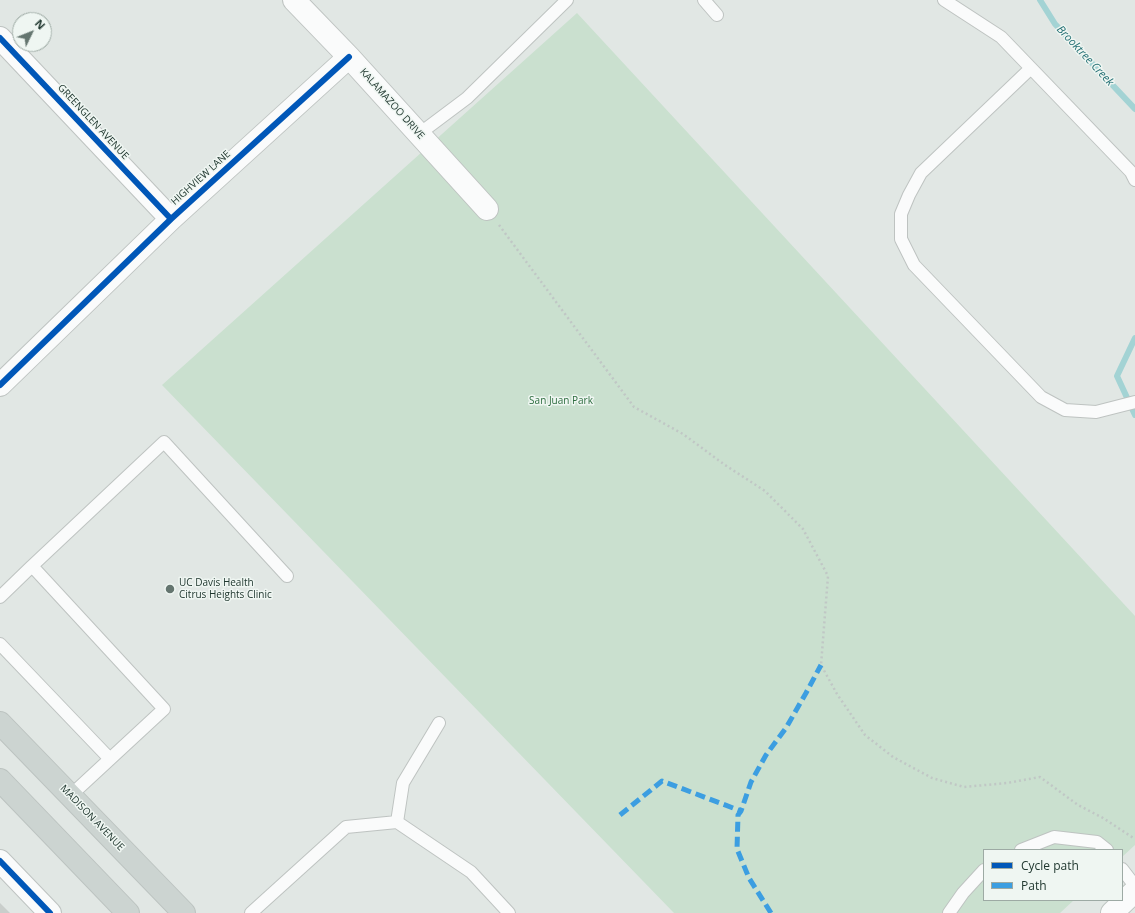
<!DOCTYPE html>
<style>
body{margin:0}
#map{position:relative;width:1135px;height:913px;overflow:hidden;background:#e1e7e4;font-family:"Open Sans",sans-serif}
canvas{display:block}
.legend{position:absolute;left:983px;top:849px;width:140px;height:52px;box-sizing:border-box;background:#eff6f2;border:1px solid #9daaa4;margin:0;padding:5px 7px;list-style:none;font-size:12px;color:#213830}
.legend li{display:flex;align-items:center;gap:8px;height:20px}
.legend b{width:20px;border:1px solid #9daaa4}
.north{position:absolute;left:12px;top:12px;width:40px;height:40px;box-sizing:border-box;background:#eff6f2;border:1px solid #9daaa4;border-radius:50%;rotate:47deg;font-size:11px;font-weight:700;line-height:16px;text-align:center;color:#213830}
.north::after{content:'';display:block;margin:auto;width:14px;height:18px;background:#64756f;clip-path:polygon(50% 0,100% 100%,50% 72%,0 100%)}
</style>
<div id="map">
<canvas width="1135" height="913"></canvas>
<ul class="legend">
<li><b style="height:5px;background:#0057b8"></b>Cycle path</li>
<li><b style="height:5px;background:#3c9ee1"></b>Path</li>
</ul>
<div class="north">N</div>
</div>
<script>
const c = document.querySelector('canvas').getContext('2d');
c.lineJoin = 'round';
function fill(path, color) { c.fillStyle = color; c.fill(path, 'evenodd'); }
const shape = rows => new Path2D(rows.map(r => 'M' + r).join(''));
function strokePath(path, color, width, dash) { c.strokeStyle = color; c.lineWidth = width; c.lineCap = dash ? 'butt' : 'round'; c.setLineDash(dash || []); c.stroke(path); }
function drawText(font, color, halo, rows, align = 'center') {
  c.font = font + ' "Open Sans",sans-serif'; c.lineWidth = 3; c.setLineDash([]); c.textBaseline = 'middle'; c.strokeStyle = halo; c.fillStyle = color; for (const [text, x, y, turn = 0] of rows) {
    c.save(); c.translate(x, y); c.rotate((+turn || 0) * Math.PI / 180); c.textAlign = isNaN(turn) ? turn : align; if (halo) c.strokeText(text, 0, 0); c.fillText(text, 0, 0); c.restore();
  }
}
const green = shape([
 [577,13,1135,616,1135,845,1122,857,1122,850,984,850,984,900,1074,900,1060,913,674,913,162,385]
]);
const stream = shape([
 [1040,0,1055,24,1135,109],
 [1135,338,1117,376,1135,415]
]);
const building = shape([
 [0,903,10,913,0,913]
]);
const path = shape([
 [499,225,634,407,683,434,725,465,765,491,803,529,828,576,821,665,837,694,865,735,893,757,932,778,964,787,1007,783,1040,777,1078,805,1103,818,1135,839]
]);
const lane = shape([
 [704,0,717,15],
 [944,0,1001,37,1131,172,1135,180],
 [1031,68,921,173,909,195,901,214,901,239,914,265,1041,397,1065,410,1096,412,1135,402],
 [419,134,467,98,567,0],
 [0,597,32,566],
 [0,644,110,759],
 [70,796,164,709,32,566,164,442,287,576],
 [397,822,403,783,439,723],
 [1021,850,1054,837,1097,842,1107,850],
 [1122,869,1135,886],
 [251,913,346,827,397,822,471,872,509,913],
 [949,913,963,893,984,870]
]);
const street = shape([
 [294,0,349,57,487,209],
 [0,38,171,219],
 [0,385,171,219,349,57],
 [0,861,50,913]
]);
const secondary = shape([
 [1112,913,1135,891]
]);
const primary = shape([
 [0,723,184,913],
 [0,780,128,913]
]);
const quiet = shape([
 [620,815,662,781,741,811],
 [771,913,749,878,737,849,738,815,741,811,751,782,766,755,786,728,806,693,821,665]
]);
const cycleway = shape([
 [0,38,171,219],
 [0,385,171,219,349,57],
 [0,861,50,913]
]);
const markers = [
 [170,589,5,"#64756f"]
];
const streetNames = [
 ["KALAMAZOO DRIVE",392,104,48],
 ["GREENGLEN AVENUE",93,122,47],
 ["HIGHVIEW LANE",201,178,-42],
 ["MADISON AVENUE",92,818,46]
];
const parkNames = [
 ["San Juan Park",561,401]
];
const poiNames = [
 ["UC Davis Health",179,583],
 ["Citrus Heights Clinic",179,595]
];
const waterNames = [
 ["Brooktree Creek",1085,56,47]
];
fill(green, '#cae0cf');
strokePath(stream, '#a3d3d4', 6);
fill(building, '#c9cecb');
strokePath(lane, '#bec3c1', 14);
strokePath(street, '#bec3c1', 24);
strokePath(secondary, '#bec5c1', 24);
strokePath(primary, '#bcc3c0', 24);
strokePath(path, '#c0c7c5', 2.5, [2, 3]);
strokePath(lane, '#fafbfb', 12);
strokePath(street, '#fafbfb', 22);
strokePath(secondary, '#fafbfb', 22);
strokePath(primary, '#ccd4d1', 22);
strokePath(quiet, '#3c9ee1', 5, [10, 5]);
strokePath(cycleway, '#0057b8', 6);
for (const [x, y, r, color] of markers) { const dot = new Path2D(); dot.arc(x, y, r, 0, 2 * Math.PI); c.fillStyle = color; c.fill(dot); strokePath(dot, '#eff6f2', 1.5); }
drawText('10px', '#213830', '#eff6f2', streetNames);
drawText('10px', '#2d6d3f', '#eff6f2', parkNames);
drawText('10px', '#213830', '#eff6f2', poiNames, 'left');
drawText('italic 11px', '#1f6c71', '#eff6f2', waterNames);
</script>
